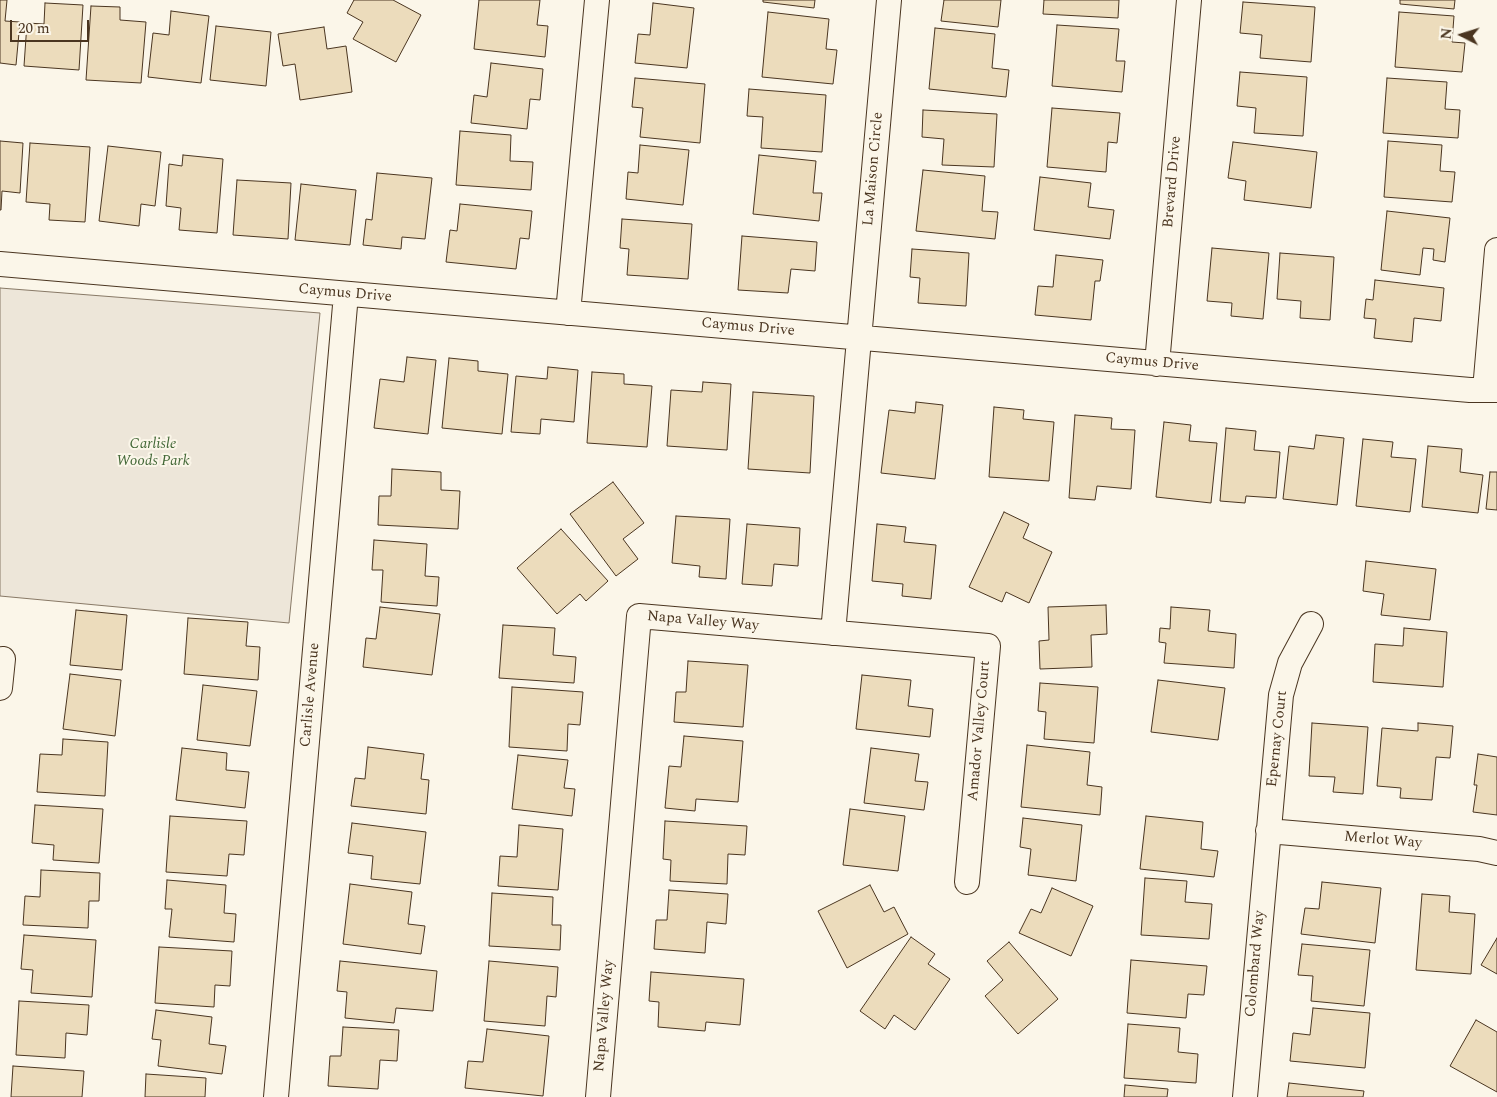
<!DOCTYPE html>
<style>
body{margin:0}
#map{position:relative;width:1497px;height:1097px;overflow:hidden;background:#fbf6e9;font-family:Spectral,serif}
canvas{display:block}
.north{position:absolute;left:1437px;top:10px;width:50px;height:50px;-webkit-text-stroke:4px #fbf6e9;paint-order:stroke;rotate:275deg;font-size:14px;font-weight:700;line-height:20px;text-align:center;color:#4a3520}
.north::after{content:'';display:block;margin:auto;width:18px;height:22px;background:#4a3520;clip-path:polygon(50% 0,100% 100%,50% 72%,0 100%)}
.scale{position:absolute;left:10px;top:20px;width:79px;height:22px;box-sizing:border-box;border:2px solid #4a3520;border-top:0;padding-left:6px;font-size:15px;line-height:18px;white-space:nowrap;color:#4a3520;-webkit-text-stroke:4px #fbf6e9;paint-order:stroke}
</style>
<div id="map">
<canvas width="1497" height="1097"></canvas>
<div class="north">N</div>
<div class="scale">20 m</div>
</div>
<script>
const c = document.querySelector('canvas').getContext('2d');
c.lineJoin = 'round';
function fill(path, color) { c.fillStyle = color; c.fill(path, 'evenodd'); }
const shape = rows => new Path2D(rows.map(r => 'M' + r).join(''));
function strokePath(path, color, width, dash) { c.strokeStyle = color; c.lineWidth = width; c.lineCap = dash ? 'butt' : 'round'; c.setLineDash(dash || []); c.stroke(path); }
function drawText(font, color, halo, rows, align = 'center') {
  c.font = font + ' Spectral,serif'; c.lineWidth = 4; c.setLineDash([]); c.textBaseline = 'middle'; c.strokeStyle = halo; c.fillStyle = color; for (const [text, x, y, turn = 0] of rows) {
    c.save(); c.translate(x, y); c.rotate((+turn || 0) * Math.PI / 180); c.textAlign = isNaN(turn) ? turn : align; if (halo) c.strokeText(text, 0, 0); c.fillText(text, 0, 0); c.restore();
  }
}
const green = shape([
 [0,288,320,313,289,623,0,596,0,288]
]);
const building = shape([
 [0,0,7,0,5,21,20,22,16,65,0,63,0,0],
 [354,0,393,0,421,15,396,62,353,39,363,22,347,13,354,0],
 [479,0,540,0,537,25,548,26,545,57,474,49,479,0],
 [763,0,815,0,814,8,763,2,763,0],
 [944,0,1001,0,998,27,941,21,944,0],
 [1044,0,1119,0,1118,18,1043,14,1044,0],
 [1400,0,1455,0,1454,9,1400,4,1400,0],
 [1243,2,1315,7,1311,62,1260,58,1262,35,1240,33,1243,2],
 [45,3,83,5,79,70,24,66,27,23,44,24,45,3],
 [653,3,694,8,687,68,635,63,638,34,650,35,653,3],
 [91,6,120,7,120,20,146,22,141,83,86,80,91,6],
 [171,11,209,16,201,83,148,77,153,33,169,35,171,11],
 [768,12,829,19,826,49,837,50,833,84,762,77,768,12],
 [1399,12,1454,16,1452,42,1465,43,1462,72,1395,67,1399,12],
 [1057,25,1119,29,1116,61,1125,61,1122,92,1052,86,1057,25],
 [216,26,271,32,266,86,210,80,216,26],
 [324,27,327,49,346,46,352,92,300,100,295,64,283,66,278,34,324,27],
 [935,28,995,34,992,68,1009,70,1006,97,929,89,935,28],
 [491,63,543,69,540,100,530,99,527,129,471,123,474,95,487,97,491,63],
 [1240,72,1307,77,1303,136,1254,133,1256,108,1237,106,1240,72],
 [635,78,705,84,700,143,640,137,643,108,632,107,635,78],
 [1387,78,1447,82,1445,109,1460,110,1458,138,1383,133,1387,78],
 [749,89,826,95,822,152,761,148,763,117,747,116,749,89],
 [1052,108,1120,113,1117,143,1108,142,1106,172,1047,167,1052,108],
 [923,110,997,114,994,167,942,165,944,139,922,137,923,110],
 [460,131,511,135,510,161,533,162,531,190,456,185,460,131],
 [0,141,23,143,20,193,2,191,1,210,0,210,0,141],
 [1388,141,1442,145,1440,171,1455,172,1452,202,1384,197,1388,141],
 [1233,142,1317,152,1311,208,1244,200,1246,181,1228,178,1233,142],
 [30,143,90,147,85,222,49,220,50,204,26,202,30,143],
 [640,145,689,150,683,205,626,199,628,172,638,173,640,145],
 [108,146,161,152,155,206,141,204,139,226,99,221,108,146],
 [183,155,223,159,217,233,179,230,181,208,166,206,169,164,182,166,183,155],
 [759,155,816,161,813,193,822,193,819,221,753,214,759,155],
 [923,170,985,176,982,211,998,212,995,239,916,231,923,170],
 [377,173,432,178,425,239,402,237,401,249,363,245,366,219,372,220,377,173],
 [1040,177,1091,183,1088,207,1114,210,1110,239,1034,230,1040,177],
 [237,180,291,183,288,239,233,235,237,180],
 [301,184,356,190,350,245,295,240,301,184],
 [460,204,532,211,529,239,520,238,516,269,446,262,450,230,457,231,460,204],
 [1387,211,1450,218,1445,262,1433,260,1434,249,1423,248,1420,275,1381,270,1387,211],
 [622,219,692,224,688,279,627,275,629,249,620,248,622,219],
 [742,236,817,242,815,271,791,269,788,293,738,290,742,236],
 [1212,248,1269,253,1263,319,1231,316,1232,303,1207,301,1212,248],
 [912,249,969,253,966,306,918,303,920,278,910,277,912,249],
 [1280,253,1334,257,1330,320,1300,318,1301,301,1277,299,1280,253],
 [1056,255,1103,260,1100,281,1095,281,1091,320,1035,315,1038,286,1053,287,1056,255],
 [1375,280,1444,288,1441,321,1414,318,1412,342,1374,338,1376,319,1364,318,1366,299,1373,300,1375,280],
 [407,357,436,360,428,434,374,428,380,379,404,382,407,357],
 [449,358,478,361,478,371,508,374,502,434,442,428,449,358],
 [548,367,578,370,574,422,541,419,540,434,511,432,516,376,547,379,548,367],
 [592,372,624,374,624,384,652,386,647,447,587,443,592,372],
 [703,382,731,384,727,450,667,446,671,390,702,392,703,382],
 [753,392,814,396,810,473,748,469,753,392],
 [916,402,943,405,935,479,881,473,889,410,915,413,916,402],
 [994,407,1024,410,1023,419,1054,422,1049,481,989,477,994,407],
 [1075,415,1112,418,1111,429,1135,430,1131,489,1097,486,1095,500,1069,498,1075,415],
 [1164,422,1191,425,1189,441,1217,443,1211,503,1156,497,1164,422],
 [1226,428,1256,431,1254,450,1280,452,1276,498,1246,496,1245,503,1220,501,1226,428],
 [1316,435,1344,438,1337,505,1283,499,1289,446,1314,449,1316,435],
 [1363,439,1393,442,1391,457,1416,459,1410,512,1356,506,1363,439],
 [1428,446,1462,449,1460,472,1483,475,1478,513,1422,507,1428,446],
 [392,469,441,472,441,490,460,491,458,529,378,525,379,496,391,496,392,469],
 [1490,472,1497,472,1497,510,1486,509,1490,472],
 [613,482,644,523,623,539,638,559,616,576,570,514,613,482],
 [1004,512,1029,524,1023,538,1052,552,1029,603,1006,592,1002,602,969,587,1004,512],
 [676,516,730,519,726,579,699,577,700,566,672,563,676,516],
 [747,524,800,528,798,566,774,564,772,586,742,584,747,524],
 [877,524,906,527,904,542,936,545,931,599,902,596,903,584,872,581,877,524],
 [561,529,608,581,586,601,580,594,557,614,517,568,561,529],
 [374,540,427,544,425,576,439,577,437,606,381,602,383,570,372,570,374,540],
 [1366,561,1436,569,1430,620,1381,615,1384,594,1363,591,1366,561],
 [1106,605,1107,634,1091,635,1092,667,1040,669,1039,641,1049,640,1048,607,1106,605],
 [380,607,440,614,432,675,363,667,366,638,376,639,380,607],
 [1171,607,1210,610,1208,631,1236,634,1234,668,1164,663,1166,643,1159,642,1160,628,1170,629,1171,607],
 [76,610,127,615,122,670,70,665,76,610],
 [188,618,248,622,246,646,260,647,258,680,184,674,188,618],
 [503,625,555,628,553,655,576,657,574,683,499,678,503,625],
 [1404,628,1447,632,1443,687,1373,682,1375,644,1403,646,1404,628],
 [688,661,748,665,743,727,674,722,676,692,686,692,688,661],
 [70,674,121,680,115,736,63,729,70,674],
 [862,675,911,680,908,706,933,709,930,737,856,729,862,675],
 [1158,680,1225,688,1218,740,1151,732,1158,680],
 [1040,683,1098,687,1094,743,1044,739,1046,712,1038,711,1040,683],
 [203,685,257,691,250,746,197,740,203,685],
 [512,687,583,692,580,725,568,724,567,751,509,747,512,687],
 [1312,723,1368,727,1363,794,1333,792,1335,777,1309,776,1312,723],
 [1418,723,1453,726,1450,758,1436,757,1432,800,1400,798,1401,788,1377,786,1382,728,1418,731,1418,723],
 [684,736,743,741,738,802,696,799,695,811,665,808,669,766,681,767,684,736],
 [63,739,108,742,105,796,37,792,40,754,62,755,63,739],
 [1027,745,1090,752,1087,785,1102,787,1100,815,1021,807,1027,745],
 [368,747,424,754,421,779,429,780,426,814,351,806,355,778,365,779,368,747],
 [182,748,227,753,226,770,249,772,245,808,176,800,182,748],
 [871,748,919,754,915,781,928,782,924,810,864,803,871,748],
 [1478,754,1497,757,1497,815,1473,812,1477,785,1474,785,1478,754],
 [518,755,568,760,564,788,575,789,572,816,512,809,518,755],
 [35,805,103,809,99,863,53,860,54,845,32,843,35,805],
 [850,809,905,816,898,871,843,865,850,809],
 [170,816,247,821,244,855,229,854,227,876,166,872,170,816],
 [1146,816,1203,822,1201,849,1218,851,1214,877,1140,869,1146,816],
 [1023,818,1082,825,1076,881,1028,875,1031,849,1020,847,1023,818],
 [665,821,747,826,745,855,728,854,727,884,670,881,671,860,663,859,665,821],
 [352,823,426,832,420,884,371,879,373,856,348,853,352,823],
 [519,825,563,829,558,890,498,886,500,856,517,857,519,825],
 [41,870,100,873,99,901,89,901,88,928,23,925,25,896,40,897,41,870],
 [1145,878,1187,881,1185,902,1212,904,1209,939,1141,935,1145,878],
 [167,880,226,885,224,913,236,914,234,942,169,937,172,909,165,909,167,880],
 [1322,882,1381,888,1375,943,1301,934,1305,908,1319,909,1322,882],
 [350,884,412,892,408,924,425,926,421,954,343,944,350,884],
 [870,885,884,912,894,907,908,934,847,968,818,911,870,885],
 [1052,888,1093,906,1071,956,1019,933,1031,909,1041,913,1052,888],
 [669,890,728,894,726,924,707,922,705,953,654,949,656,920,667,920,669,890],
 [492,893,553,897,552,925,561,925,560,950,489,946,492,893],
 [1422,894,1450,896,1449,912,1475,914,1471,974,1416,970,1422,894],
 [24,935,96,940,92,997,31,993,33,970,21,969,24,935],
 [911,937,935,954,928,964,950,979,915,1030,894,1015,885,1029,860,1011,911,937],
 [1497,938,1497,974,1481,965,1497,938],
 [1009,942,1058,999,1018,1034,985,996,1003,980,987,961,1009,942],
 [1302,944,1370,950,1364,1006,1311,1001,1313,976,1298,975,1302,944],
 [159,947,232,951,230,986,215,985,214,1007,155,1003,159,947],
 [1131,960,1207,966,1204,995,1188,994,1186,1018,1127,1013,1131,960],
 [340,961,437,971,433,1011,396,1008,394,1023,345,1018,347,992,337,991,340,961],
 [489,961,558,967,556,997,547,996,545,1026,484,1021,489,961],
 [651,972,744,979,740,1025,706,1022,705,1031,658,1027,659,1002,649,1001,651,972],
 [19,1001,89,1005,87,1035,66,1033,65,1058,16,1055,19,1001],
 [1313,1008,1370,1013,1365,1068,1290,1061,1293,1033,1310,1035,1313,1008],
 [156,1010,212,1017,209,1044,226,1046,222,1074,158,1066,161,1040,152,1039,156,1010],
 [1476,1020,1497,1032,1497,1092,1450,1066,1476,1020],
 [1128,1024,1180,1028,1178,1052,1198,1054,1196,1083,1124,1078,1128,1024],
 [343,1027,399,1030,397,1061,380,1060,378,1089,328,1086,330,1056,341,1056,343,1027],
 [487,1029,549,1036,543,1096,465,1088,468,1061,483,1062,487,1029],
 [13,1066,84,1071,82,1097,11,1097,13,1066],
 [146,1074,206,1078,205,1097,145,1097,146,1074],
 [1289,1083,1364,1091,1363,1097,1287,1097,1289,1083],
 [1125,1085,1168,1089,1167,1097,1124,1097,1125,1085]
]);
const minor = shape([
 [0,264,1470,390,1497,390],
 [568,313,597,0],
 [1157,364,1189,0],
 [1485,390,1497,250],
 [833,633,889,0],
 [0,688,3,659],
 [1268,831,1479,849,1497,853],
 [276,1097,346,294],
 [598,1097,639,616,988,646,967,882],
 [1245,1097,1281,695,1290,663,1311,624]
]);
const streetNames = [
 ["La Maison Circle",874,169,-85],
 ["Brevard Drive",1173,182,-85],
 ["Caymus Drive",345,294,5],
 ["Caymus Drive",748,328,5],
 ["Caymus Drive",1152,363,5],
 ["Napa Valley Way",703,622,5],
 ["Carlisle Avenue",311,695,-85],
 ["Amador Valley Court",980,731,-85],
 ["Epernay Court",1278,739,-84],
 ["Merlot Way",1383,841,5],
 ["Colombard Way",1256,964,-85],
 ["Napa Valley Way",605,1016,-85]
];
const parkNames = [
 ["Carlisle",153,445],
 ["Woods Park",153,462]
];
fill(green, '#ede6d9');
strokePath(green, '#887966', 1);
fill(building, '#ecdcbc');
strokePath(building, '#4a3520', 1);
strokePath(minor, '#4a3520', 26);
strokePath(minor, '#fbf6e9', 24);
drawText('15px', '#4a3520', '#fbf6e9', streetNames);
drawText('italic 15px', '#436837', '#fbf6e9', parkNames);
</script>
